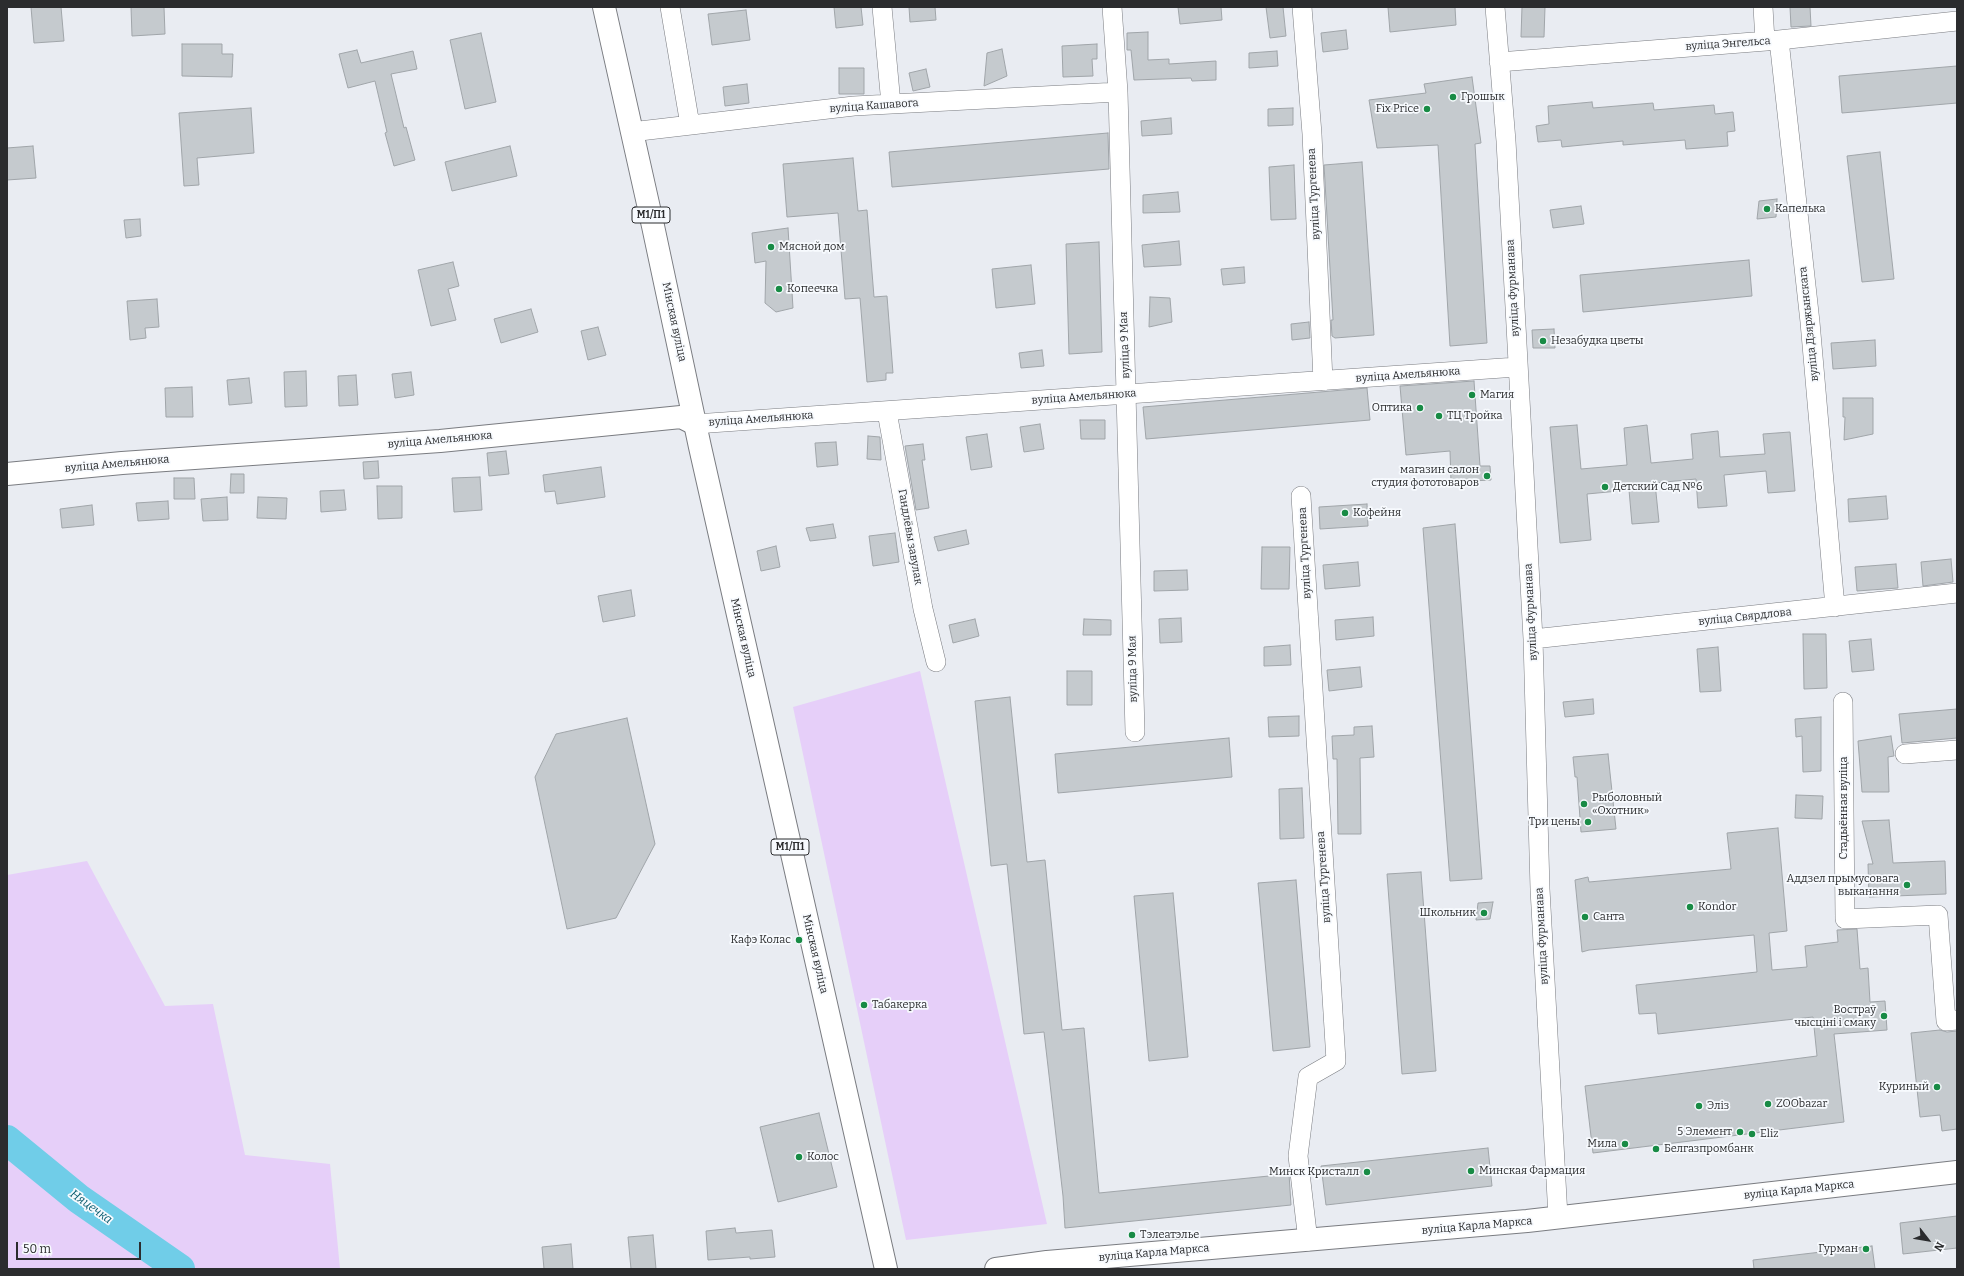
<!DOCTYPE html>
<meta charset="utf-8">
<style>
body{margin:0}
#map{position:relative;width:1964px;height:1276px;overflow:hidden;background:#e9ecf2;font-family:Bitter,serif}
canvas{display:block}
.frame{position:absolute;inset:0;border:8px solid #2b2c2e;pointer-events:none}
.north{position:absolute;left:1908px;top:1220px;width:40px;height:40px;-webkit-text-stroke:3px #f7fafe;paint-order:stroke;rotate:121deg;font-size:11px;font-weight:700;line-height:16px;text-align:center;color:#2b2c2e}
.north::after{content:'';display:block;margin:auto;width:14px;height:18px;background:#2b2c2e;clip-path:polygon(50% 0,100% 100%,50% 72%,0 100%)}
.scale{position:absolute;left:16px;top:1242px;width:125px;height:18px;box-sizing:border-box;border:2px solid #2b2c2e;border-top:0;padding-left:5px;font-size:12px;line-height:14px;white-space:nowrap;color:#2b2c2e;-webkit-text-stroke:3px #f7fafe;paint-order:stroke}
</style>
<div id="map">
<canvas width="1964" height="1276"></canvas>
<div class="frame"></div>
<div class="north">N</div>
<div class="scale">50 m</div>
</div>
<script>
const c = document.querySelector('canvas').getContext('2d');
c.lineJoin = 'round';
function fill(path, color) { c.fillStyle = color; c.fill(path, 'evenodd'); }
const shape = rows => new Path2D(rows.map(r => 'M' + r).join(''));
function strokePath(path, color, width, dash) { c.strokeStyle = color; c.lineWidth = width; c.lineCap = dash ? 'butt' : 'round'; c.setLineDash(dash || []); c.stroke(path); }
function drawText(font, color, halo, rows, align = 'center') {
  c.font = font + ' Bitter,serif'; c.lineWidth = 3.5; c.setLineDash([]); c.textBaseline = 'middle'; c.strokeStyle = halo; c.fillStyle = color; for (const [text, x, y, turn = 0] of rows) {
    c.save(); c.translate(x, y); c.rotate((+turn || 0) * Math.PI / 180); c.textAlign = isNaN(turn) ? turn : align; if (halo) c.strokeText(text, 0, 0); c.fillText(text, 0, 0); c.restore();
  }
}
const green = shape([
 [920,671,1047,1224,906,1240,793,707],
 [87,861,165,1006,213,1004,245,1155,330,1164,340,1269,7,1269,7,875]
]);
const river = shape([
 [7,1140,79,1199,180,1269]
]);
const building = shape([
 [31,7,61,7,64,41,34,43,31,7],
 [131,7,164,7,165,34,132,36,131,7],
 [834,7,861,7,863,25,836,28,834,7],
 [909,7,935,7,936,20,910,22,909,7],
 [1178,7,1221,7,1222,20,1180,24,1178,7],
 [1266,7,1283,7,1286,36,1270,38,1266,7],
 [1388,7,1455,7,1456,25,1390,32,1388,7],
 [1522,7,1545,7,1544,37,1521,37,1522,7],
 [1790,7,1810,7,1811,26,1791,27,1790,7],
 [746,10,750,40,712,45,708,14,746,10],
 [1346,30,1348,49,1323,52,1321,33,1346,30],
 [1148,32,1148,60,1169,59,1169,64,1216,61,1216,80,1192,81,1191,78,1134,80,1131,50,1127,50,1127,33,1148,32],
 [481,33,496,102,465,109,450,40,481,33],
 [182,44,222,44,222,54,233,54,232,77,182,76,182,44],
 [1097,44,1097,59,1092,59,1093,76,1063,77,1062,46,1097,44],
 [1002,49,1007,76,984,86,987,53,1002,49],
 [357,50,361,63,413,51,417,69,391,74,404,128,406,127,415,160,394,166,385,133,387,132,375,81,348,88,339,54,357,50],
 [1277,51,1278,66,1249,68,1249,53,1277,51],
 [1957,66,1957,103,1842,113,1839,76,1957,66],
 [839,68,864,68,864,94,839,94,839,68],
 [926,69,930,87,913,91,909,73,926,69],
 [1472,77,1481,143,1475,144,1487,343,1450,346,1438,145,1377,148,1369,100,1426,93,1424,84,1472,77],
 [747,84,749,103,725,106,723,87,747,84],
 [1592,102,1593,108,1653,103,1654,110,1714,105,1715,114,1733,112,1735,131,1727,132,1728,146,1686,149,1685,140,1623,145,1623,141,1562,147,1561,140,1538,142,1536,126,1549,124,1548,106,1592,102],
 [251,108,254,153,197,158,199,185,184,186,179,113,251,108],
 [1293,108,1293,125,1268,126,1268,109,1293,108],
 [1171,118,1172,134,1142,136,1141,121,1171,118],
 [1108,133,1109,169,892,187,889,152,1108,133],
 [33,146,36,178,7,180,7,148,33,146],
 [510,146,517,176,452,191,445,162,510,146],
 [1880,152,1894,279,1862,282,1847,156,1880,152],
 [853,158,858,211,867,210,874,297,887,296,893,373,886,373,886,380,867,382,860,298,845,299,838,213,787,217,783,164,853,158],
 [1362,162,1374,335,1335,338,1332,336,1331,320,1333,320,1324,165,1362,162],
 [1294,165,1296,219,1271,220,1269,167,1294,165],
 [1178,192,1180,212,1143,213,1143,195,1178,192],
 [1777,199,1776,217,1757,219,1759,201,1777,199],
 [1581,206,1584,224,1553,228,1550,210,1581,206],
 [140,219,141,236,126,238,124,220,140,219],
 [788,228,793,308,776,312,765,303,766,261,755,263,752,233,788,228],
 [1179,241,1181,265,1144,267,1142,245,1179,241],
 [1099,242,1102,352,1069,354,1066,244,1099,242],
 [1749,260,1752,296,1583,312,1580,275,1749,260],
 [453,262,459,286,448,289,456,320,431,326,418,270,453,262],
 [1031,265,1035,304,996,308,992,269,1031,265],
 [1244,267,1245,283,1223,285,1221,269,1244,267],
 [1150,297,1170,298,1172,322,1149,327,1150,297],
 [157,299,159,327,145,328,146,338,130,340,127,301,157,299],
 [531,309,538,332,501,343,494,319,531,309],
 [1309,322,1310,338,1292,340,1291,324,1309,322],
 [598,327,606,355,588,360,581,331,598,327],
 [1554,329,1555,348,1533,348,1532,330,1554,329],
 [1875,340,1876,366,1833,369,1831,343,1875,340],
 [1042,350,1044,366,1021,368,1019,353,1042,350],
 [306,371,307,406,285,407,284,372,306,371],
 [411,372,414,395,395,398,392,374,411,372],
 [356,375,358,405,339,406,338,376,356,375],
 [249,378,252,403,229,405,227,380,249,378],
 [1474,381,1480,466,1490,466,1491,480,1451,482,1450,451,1406,455,1400,386,1474,381],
 [192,387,193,417,166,417,165,388,192,387],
 [1367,388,1370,420,1146,439,1143,407,1367,388],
 [1843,398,1873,398,1873,434,1844,440,1845,417,1843,417,1843,398],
 [1080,420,1105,420,1105,439,1081,439,1080,420],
 [1040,424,1044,449,1024,452,1020,427,1040,424],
 [1577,425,1581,469,1627,465,1624,428,1647,425,1651,463,1693,459,1691,434,1718,431,1720,457,1765,454,1763,434,1790,432,1795,491,1768,493,1766,471,1724,475,1727,506,1698,508,1696,479,1655,483,1659,522,1632,524,1629,490,1587,494,1591,540,1560,543,1550,427,1577,425],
 [987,434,992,467,971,470,966,437,987,434],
 [868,436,880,437,881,460,867,459,868,436],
 [836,442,838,465,817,467,815,443,836,442],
 [923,444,925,460,922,460,929,508,916,510,905,446,923,444],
 [506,451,509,474,489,476,487,453,506,451],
 [378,461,379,478,364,479,363,462,378,461],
 [601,467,605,497,557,504,555,491,545,492,543,475,601,467],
 [231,474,244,474,244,493,230,493,231,474],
 [480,477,482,510,454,512,452,478,480,477],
 [174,478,194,478,195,499,174,499,174,478],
 [377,486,402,486,402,518,378,519,377,486],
 [344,490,346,510,321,512,320,491,344,490],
 [1886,496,1888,519,1849,522,1848,499,1886,496],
 [227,497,228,520,203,521,201,499,227,497],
 [258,497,287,498,286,519,257,518,258,497],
 [168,501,169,519,138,521,136,503,168,501],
 [1367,504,1368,526,1320,529,1319,507,1367,504],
 [92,505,94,525,62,528,60,509,92,505],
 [833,524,836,538,810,541,806,528,833,524],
 [1455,524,1482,879,1450,881,1423,528,1455,524],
 [966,530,969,544,938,551,934,537,966,530],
 [895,533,899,562,873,566,869,536,895,533],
 [776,546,780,567,761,571,757,551,776,546],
 [1262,547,1290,547,1289,589,1261,589,1262,547],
 [1951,559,1953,582,1923,586,1921,562,1951,559],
 [1358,562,1360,586,1325,589,1323,565,1358,562],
 [1896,564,1898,588,1857,591,1855,567,1896,564],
 [1187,570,1188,590,1154,591,1154,571,1187,570],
 [631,590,635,616,603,622,598,596,631,590],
 [1373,617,1374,636,1336,640,1335,620,1373,617],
 [1181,618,1182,642,1160,643,1159,619,1181,618],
 [975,619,979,636,953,643,949,625,975,619],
 [1084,619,1111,620,1111,635,1083,635,1084,619],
 [1803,634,1826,634,1827,688,1804,689,1803,634],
 [1871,639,1874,670,1852,672,1849,641,1871,639],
 [1290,645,1291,665,1264,666,1264,647,1290,645],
 [1718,647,1721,691,1700,692,1697,649,1718,647],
 [1360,667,1362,687,1329,691,1327,670,1360,667],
 [1067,671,1092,671,1092,705,1067,705,1067,671],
 [1010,697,1027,862,1045,860,1062,1030,1084,1028,1099,1193,1289,1174,1291,1205,1065,1228,1063,1196,1044,1032,1024,1034,1007,864,991,866,975,701,1010,697],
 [1593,699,1594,714,1565,717,1563,702,1593,699],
 [1957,709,1957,738,1902,743,1899,714,1957,709],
 [1299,716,1299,736,1269,737,1268,717,1299,716],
 [1821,717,1821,771,1803,772,1802,736,1796,737,1795,719,1821,717],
 [627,718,655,844,616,918,567,929,535,777,556,734,627,718],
 [1372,726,1374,757,1360,758,1361,834,1338,834,1337,759,1333,759,1332,736,1354,735,1354,727,1372,726],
 [1891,736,1894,756,1888,757,1889,792,1862,792,1858,741,1891,736],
 [1229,738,1232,777,1058,793,1055,754,1229,738],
 [1608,754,1616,829,1581,832,1577,777,1575,777,1573,757,1608,754],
 [1302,788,1304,838,1280,839,1279,789,1302,788],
 [1796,795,1823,796,1822,819,1795,818,1796,795],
 [1889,820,1893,863,1945,861,1946,894,1869,897,1868,864,1873,864,1862,821,1889,820],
 [1778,828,1787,931,1769,933,1772,970,1807,967,1805,946,1838,942,1837,930,1857,929,1860,969,1868,968,1870,1002,1885,1001,1887,1030,1834,1034,1844,1122,1593,1153,1585,1086,1817,1056,1813,1017,1658,1034,1656,1013,1639,1014,1636,985,1757,972,1754,935,1589,950,1582,952,1575,880,1588,877,1589,882,1731,869,1727,833,1778,828],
 [1421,872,1436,1071,1402,1074,1387,874,1421,872],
 [1296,880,1310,1047,1273,1051,1258,883,1296,880],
 [1173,893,1188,1057,1149,1061,1134,896,1173,893],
 [1493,902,1490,919,1476,920,1478,903,1493,902],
 [1940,1030,1947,1032,1957,1031,1957,1129,1942,1131,1940,1115,1920,1117,1911,1033,1940,1030],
 [819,1113,837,1187,778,1202,760,1127,819,1113],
 [1488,1148,1492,1186,1326,1205,1321,1166,1488,1148],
 [1957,1216,1957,1248,1903,1254,1900,1223,1957,1216],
 [735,1228,736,1233,772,1230,775,1257,750,1259,750,1257,708,1260,706,1231,735,1228],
 [653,1235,656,1269,631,1269,628,1237,653,1235],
 [571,1244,573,1269,544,1269,542,1247,571,1244],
 [1872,1246,1875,1269,1754,1269,1753,1260,1872,1246]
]);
const minor = shape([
 [670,7,690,125],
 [882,7,891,104],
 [1112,7,1118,92,1135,732],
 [1302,7,1312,134,1323,381],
 [1495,7,1506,141,1533,639,1540,889,1558,1217],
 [1763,7,1765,41],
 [1779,40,1810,322,1835,607],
 [1499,62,1779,40,1957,21],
 [631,132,854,106,1118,92],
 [887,412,923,609,936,662],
 [695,424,1517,367],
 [1301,496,1336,1061,1308,1077,1298,1156,1308,1241],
 [1533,639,1957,593],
 [1843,702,1845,919,1938,915,1946,1021,1957,1020],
 [1905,754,1957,750]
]);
const tertiary = shape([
 [7,474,122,463,440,441,681,417,695,424]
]);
const secondary = shape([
 [996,1269,1047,1262,1527,1221,1957,1172]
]);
const primary = shape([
 [604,7,653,226,700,447,886,1269]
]);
const markers = [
 [1453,97,4,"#188b45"],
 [1427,109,4,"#188b45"],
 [1767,209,4,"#188b45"],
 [771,247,4,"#188b45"],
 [779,289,4,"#188b45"],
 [1543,341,4,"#188b45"],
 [1472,395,4,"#188b45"],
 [1420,408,4,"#188b45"],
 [1439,416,4,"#188b45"],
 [1487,476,4,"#188b45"],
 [1605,487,4,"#188b45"],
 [1345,513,4,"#188b45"],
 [1584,804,4,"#188b45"],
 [1588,822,4,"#188b45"],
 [1907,885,4,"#188b45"],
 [1690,907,4,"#188b45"],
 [1484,913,4,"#188b45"],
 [1585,917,4,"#188b45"],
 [799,940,4,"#188b45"],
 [864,1005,4,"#188b45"],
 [1884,1016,4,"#188b45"],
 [1937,1087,4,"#188b45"],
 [1768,1104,4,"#188b45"],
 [1699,1106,4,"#188b45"],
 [1740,1132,4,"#188b45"],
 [1752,1134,4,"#188b45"],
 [1625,1144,4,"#188b45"],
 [1656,1149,4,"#188b45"],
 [799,1157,4,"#188b45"],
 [1471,1171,4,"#188b45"],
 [1367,1172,4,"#188b45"],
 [1132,1235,4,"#188b45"],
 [1866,1249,4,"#188b45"]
];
const shields = [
 [651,215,38],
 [790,847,38]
];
const shieldNames = [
 ["М1/П1",651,215],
 ["М1/П1",790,847]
];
const streetNames = [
 ["вуліца Энгельса",1728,44,-4],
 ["вуліца Кашавога",874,106,-4],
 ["вуліца Тургенева",1314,194,-93],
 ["вуліца Фурманава",1513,288,-93],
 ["Мінская вуліца",674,322,78],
 ["вуліца Дзяржынскага",1809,324,-96],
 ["вуліца 9 Мая",1125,345,-92],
 ["вуліца Амельянюка",1408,375,-4],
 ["вуліца Амельянюка",1084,397,-4],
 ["вуліца Амельянюка",761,419,-4],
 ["вуліца Амельянюка",440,440,-5],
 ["вуліца Амельянюка",117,464,-5],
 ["Гандлёвы завулак",910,537,80],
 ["вуліца Тургенева",1305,553,-93],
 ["вуліца Фурманава",1531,612,-93],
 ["вуліца Свярдлова",1745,617,-6],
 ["Мінская вуліца",743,638,77],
 ["вуліца 9 Мая",1133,669,-91],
 ["Стадыённая вуліца",1844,808,-90],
 ["вуліца Тургенева",1324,877,-94],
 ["вуліца Фурманава",1542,936,-93],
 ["Мінская вуліца",815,954,77],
 ["вуліца Карла Маркса",1799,1190,-6],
 ["вуліца Карла Маркса",1477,1226,-5],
 ["вуліца Карла Маркса",1154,1253,-5]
];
const poiNames = [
 ["Грошык",1461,97],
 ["Fix Price",1419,109,"right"],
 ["Капелька",1775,209],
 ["Мясной дом",779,247],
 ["Копеечка",787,289],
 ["Незабудка цветы",1551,341],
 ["Магия",1480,395],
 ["Оптика",1412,408,"right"],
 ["ТЦ Тройка",1447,416],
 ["магазин салон",1479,470,"right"],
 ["студия фототоваров",1479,483,"right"],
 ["Детский Сад №6",1613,487],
 ["Кофейня",1353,513],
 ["Рыболовный",1592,798],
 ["«Охотник»",1592,811],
 ["Три цены",1580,822,"right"],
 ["Аддзел прымусовага",1899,879,"right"],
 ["выканання",1899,892,"right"],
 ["Kondor",1698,907],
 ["Школьник",1476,913,"right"],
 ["Санта",1593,917],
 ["Кафэ Колас",791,940,"right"],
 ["Табакерка",872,1005],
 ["Востраў",1876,1010,"right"],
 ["чысціні і смаку",1876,1023,"right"],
 ["Куриный",1929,1087,"right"],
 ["ZOObazar",1776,1104],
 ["Эліз",1707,1106],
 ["5 Элемент",1732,1132,"right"],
 ["Eliz",1760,1134],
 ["Мила",1617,1144,"right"],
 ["Белгазпромбанк",1664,1149],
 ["Колос",807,1157],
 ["Минская Фармация",1479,1171],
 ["Минск Кристалл",1359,1172,"right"],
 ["Тэлеатэлье",1140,1235],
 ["Гурман",1858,1249,"right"]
];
const waterNames = [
 ["Няцечка",91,1207,36]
];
fill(green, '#e6cff9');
strokePath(river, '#70cde8', 30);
fill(building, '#c5cace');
strokePath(building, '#a0a5a9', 1);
strokePath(minor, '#7a7c81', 20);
strokePath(tertiary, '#7a7c81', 24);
strokePath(secondary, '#7a7c81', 24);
strokePath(primary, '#7a7c81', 24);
strokePath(minor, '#fff', 19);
strokePath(tertiary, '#fff', 22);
strokePath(secondary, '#fff', 22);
strokePath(primary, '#fff', 22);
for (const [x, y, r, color] of markers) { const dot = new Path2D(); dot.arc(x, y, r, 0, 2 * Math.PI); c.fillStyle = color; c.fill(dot); strokePath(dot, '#f7fafe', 1.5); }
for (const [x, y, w] of shields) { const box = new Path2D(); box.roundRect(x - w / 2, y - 8, w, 16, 3); c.fillStyle = '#f7fafe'; c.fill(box); strokePath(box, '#2b2c2e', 1); }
drawText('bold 10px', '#2b2c2e', null, shieldNames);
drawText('11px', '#2b2c2e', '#f7fafe', streetNames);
drawText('11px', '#2b2c2e', '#f7fafe', poiNames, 'left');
drawText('italic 12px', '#065a6d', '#f7fafe', waterNames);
</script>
